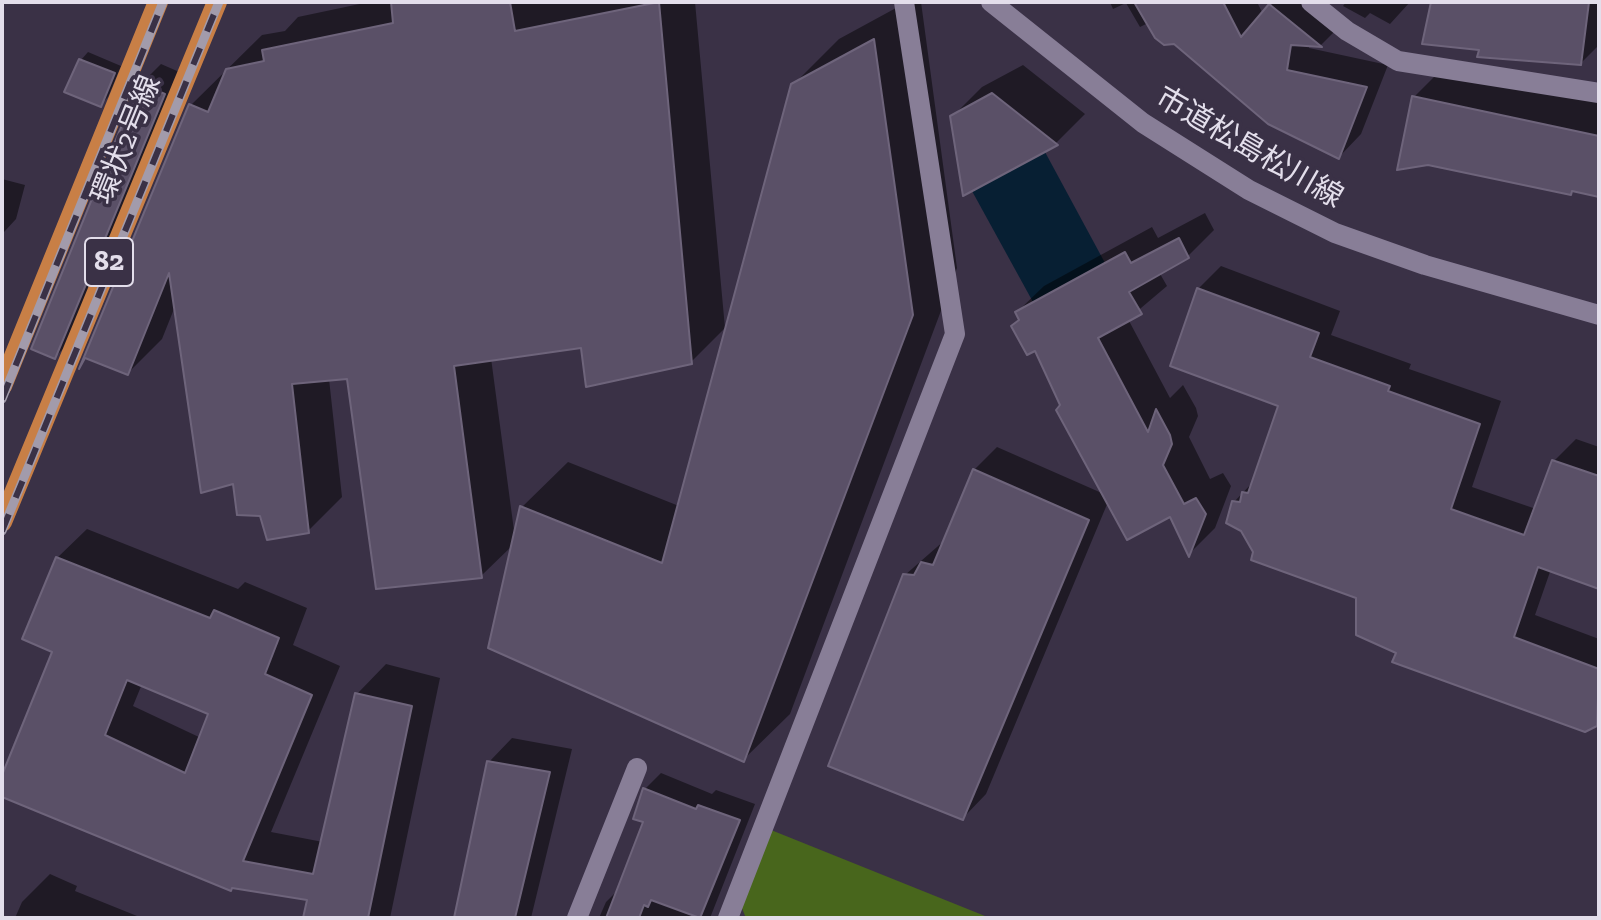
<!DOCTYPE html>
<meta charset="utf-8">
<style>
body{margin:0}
#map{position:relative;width:1601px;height:920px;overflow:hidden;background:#3a3146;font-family:"Zilla Slab",serif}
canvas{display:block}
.frame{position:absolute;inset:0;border:4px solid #e3deeb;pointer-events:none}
</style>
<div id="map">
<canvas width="1601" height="920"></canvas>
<div class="frame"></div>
</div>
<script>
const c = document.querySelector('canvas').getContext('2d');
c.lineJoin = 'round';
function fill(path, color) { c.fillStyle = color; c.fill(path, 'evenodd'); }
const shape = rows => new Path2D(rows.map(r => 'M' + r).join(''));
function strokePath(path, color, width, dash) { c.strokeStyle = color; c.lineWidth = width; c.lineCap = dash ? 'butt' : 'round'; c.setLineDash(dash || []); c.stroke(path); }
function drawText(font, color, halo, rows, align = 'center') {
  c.font = font + ' "Zilla Slab","Noto Sans JP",serif'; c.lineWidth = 7; c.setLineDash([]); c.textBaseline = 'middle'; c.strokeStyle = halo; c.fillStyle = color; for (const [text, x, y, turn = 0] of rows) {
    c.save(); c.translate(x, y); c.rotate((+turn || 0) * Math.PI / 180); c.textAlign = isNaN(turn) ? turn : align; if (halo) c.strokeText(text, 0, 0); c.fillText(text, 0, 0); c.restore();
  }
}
const green = shape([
 [771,830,990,918,746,918,741,906]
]);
const water = shape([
 [1045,152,1105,263,1033,302,972,191]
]);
const shadow = shape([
 [369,2,695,2,725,328,691,362,583,345,491,358,515,538,522,507,568,462,679,506,793,85,839,39,907,2,921,2,957,268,790,714,744,759,514,544,481,576,348,377,329,379,342,497,308,531,262,514,235,482,176,304,162,339,128,373,89,357,85,360,191,105,262,35,285,31,298,17],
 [1110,2,1257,2,1263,14,1274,2,1316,2,1343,23,1321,45,1309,44,1309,48,1388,65,1361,134,1339,157,1148,23,1140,27,1126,3,1113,9],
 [1346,2,1410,2,1390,24,1370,13,1365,18,1343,6],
 [1433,2,1599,2,1599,45,1581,63,1481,49],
 [88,52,121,66,108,97,101,105,81,60],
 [1449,62,1599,93,1599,195,1574,189,1570,193,1414,97],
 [161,64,184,74,75,337,55,357,141,84],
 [1023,65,1085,114,1056,143,965,193,952,117,982,87],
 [2,179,25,185,16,219,4,232,2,239],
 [1205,213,1214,230,1188,256,1159,272,1167,286,1128,319,1170,398,1183,385,1196,408,1198,416,1189,437,1210,479,1223,473,1231,486,1215,528,1190,553,1170,514,1108,502,986,794,963,818,905,575,945,540,974,470,997,447,1104,494,1017,312,1044,286,1152,227,1158,238],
 [1221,266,1340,311,1331,335,1411,364,1409,369,1501,401,1472,487,1536,509,1554,461,1576,439,1599,447,1599,587,1551,569,1535,615,1599,639,1599,720,1595,724,1398,652,1358,597,1255,552,1234,502,1254,481,1281,405,1198,289],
 [87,529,238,589,245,582,307,608,293,645,340,666,271,832,323,842,357,694,386,664,440,678,390,918,305,918,310,898,2,795,2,781,55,651,57,558],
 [142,684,211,713,201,738,133,706],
 [512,738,572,749,531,918,456,918,489,762],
 [661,773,712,794,716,790,755,804,710,918,599,918,606,902,620,888,645,821,636,818,645,789],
 [50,874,77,886,75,891,142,918,15,918,22,902]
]);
const building = shape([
 [391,2,510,2,515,31,659,2,692,364,586,387,581,348,454,366,482,578,376,589,347,379,292,384,309,533,267,540,260,516,237,515,233,484,201,493,169,273,128,375,85,358,79,369,189,104,208,112,226,69,264,61,262,50,393,23,391,2],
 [1134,2,1223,2,1241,37,1269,4,1322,47,1291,45,1287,70,1367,87,1339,159,1268,124,1174,44,1164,45,1155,38,1134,2],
 [1431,2,1589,2,1581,65,1477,57,1479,50,1422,44,1431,2],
 [874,39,913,315,744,762,488,648,520,506,662,563,791,84,874,39],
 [79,59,115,73,101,107,64,92,79,59],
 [139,83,165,94,55,359,31,349,139,83],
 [992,93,1058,145,963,196,950,116,992,93],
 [1412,96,1599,136,1599,197,1572,191,1571,195,1428,165,1397,170,1412,96],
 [1179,238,1189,258,1129,292,1142,314,1098,338,1148,432,1156,409,1170,435,1172,444,1163,465,1184,504,1196,498,1206,514,1189,557,1170,517,1127,540,1056,410,1060,405,1035,351,1027,355,1011,326,1019,320,1015,312,1125,252,1131,263,1179,238],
 [1197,288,1319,333,1310,357,1390,386,1388,391,1480,424,1451,509,1524,535,1552,460,1599,476,1599,589,1538,567,1514,637,1599,669,1597,726,1585,732,1392,662,1396,653,1356,635,1356,598,1251,560,1253,552,1241,531,1226,523,1232,501,1240,502,1242,492,1248,493,1278,406,1170,366,1197,288],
 [973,469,1089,520,963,820,828,766,903,574,914,575,921,562,933,565,973,469],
 [56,557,210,618,214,610,279,638,265,674,312,695,243,861,313,874,355,693,412,706,368,918,303,918,307,900,232,888,231,891,2,797,2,775,52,652,22,639,56,557],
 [127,680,208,714,185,773,105,735,127,680],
 [487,761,550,772,515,918,454,918,487,761],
 [643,788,696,809,698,805,740,820,700,918,651,900,648,907,644,905,639,918,606,918,643,822,633,819,643,788]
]);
const minor = shape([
 [1311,2,1347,31,1398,61,1599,93],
 [577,918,637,768],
 [728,918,955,334,904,2]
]);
const tertiary = shape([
 [991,2,1143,123,1249,190,1335,233,1425,265,1599,315]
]);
const primary = shape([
 [2,386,158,2],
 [2,522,217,2]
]);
const rail = shape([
 [2,399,163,2],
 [2,531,219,2]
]);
const shields = [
 [109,262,48]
];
const shieldNames = [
 ["82",109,262]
];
const streetNames = [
 ["環状2号線",127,140,-68],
 ["市道松島松川線",1249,148,30]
];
fill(green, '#48661c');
fill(water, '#071f33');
fill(shadow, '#0007');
fill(building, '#5a5067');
strokePath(building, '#6e647b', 2);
strokePath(minor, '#887e97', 20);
strokePath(tertiary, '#887e97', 20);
strokePath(primary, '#c87f46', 20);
strokePath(rail, '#a29bab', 9);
strokePath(rail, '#3a3146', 6, [18]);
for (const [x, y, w] of shields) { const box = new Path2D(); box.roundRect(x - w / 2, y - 24, w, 48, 6); c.fillStyle = '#3a3146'; c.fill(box); strokePath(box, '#e3deeb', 2); }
drawText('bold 28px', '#e3deeb', null, shieldNames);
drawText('30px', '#e3deeb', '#3a3146', streetNames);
</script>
